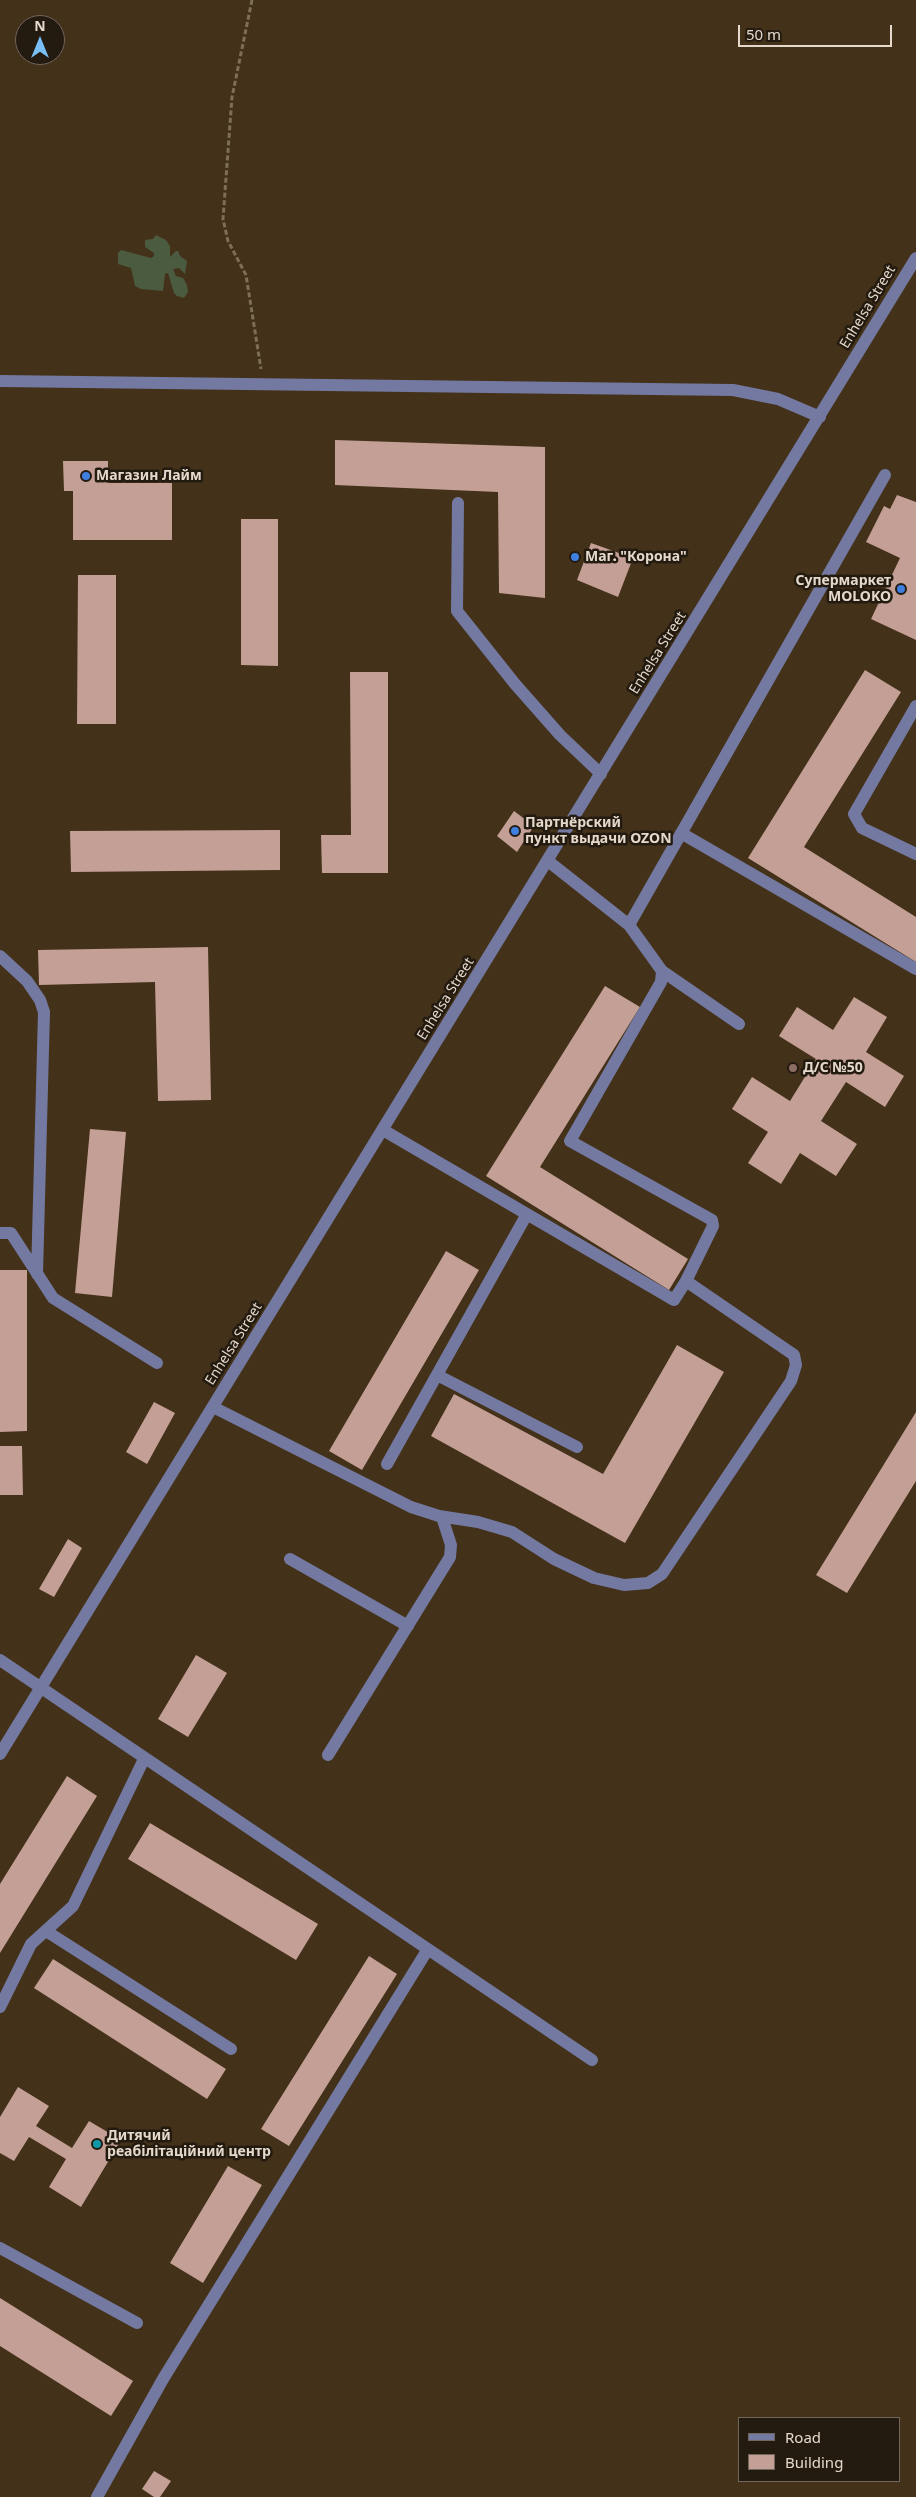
<!DOCTYPE html>
<meta charset="utf-8">
<style>
body{margin:0}
#map{position:relative;width:916px;height:2497px;overflow:hidden;background:#433119;font-family:"Noto Sans",sans-serif}
canvas{display:block}
.legend{position:absolute;left:738px;top:2417px;width:162px;height:65px;box-sizing:border-box;background:#231a10;border:1px solid #71665b;margin:0;padding:6px 9px;list-style:none;font-size:15px;color:#e5d9cb}
.legend li{display:flex;align-items:center;gap:10px;height:25px}
.legend b{width:25px;border:1px solid #71665b}
.north{position:absolute;left:15px;top:15px;width:50px;height:50px;box-sizing:border-box;background:#231a10;border:1px solid #71665b;border-radius:50%;rotate:0deg;font-size:14px;font-weight:700;line-height:20px;text-align:center;color:#e5d9cb}
.north::after{content:'';display:block;margin:auto;width:18px;height:22px;background:#78bff7;clip-path:polygon(50% 0,100% 100%,50% 72%,0 100%)}
.scale{position:absolute;left:738px;top:25px;width:154px;height:22px;box-sizing:border-box;border:2px solid #e5d9cb;border-top:0;padding-left:6px;font-size:15px;line-height:18px;white-space:nowrap;color:#e5d9cb;-webkit-text-stroke:4px #231a10;paint-order:stroke}
</style>
<div id="map">
<canvas width="916" height="2497"></canvas>
<ul class="legend">
<li><b style="height:6px;background:#7379a0"></b>Road</li>
<li><b style="height:14px;background:#c49f96"></b>Building</li>
</ul>
<div class="north">N</div>
<div class="scale">50 m</div>
</div>
<script>
const c = document.querySelector('canvas').getContext('2d');
c.lineJoin = 'round';
function fill(path, color) { c.fillStyle = color; c.fill(path, 'evenodd'); }
const shape = rows => new Path2D(rows.map(r => 'M' + r).join(''));
function strokePath(path, color, width, dash) { c.strokeStyle = color; c.lineWidth = width; c.lineCap = dash ? 'butt' : 'round'; c.setLineDash(dash || []); c.stroke(path); }
function drawText(font, color, halo, rows, align = 'center') {
  c.font = font + ' "Noto Sans",sans-serif'; c.lineWidth = 5; c.setLineDash([]); c.textBaseline = 'middle'; c.strokeStyle = halo; c.fillStyle = color; for (const [text, x, y, turn = 0] of rows) {
    c.save(); c.translate(x, y); c.rotate((+turn || 0) * Math.PI / 180); c.textAlign = isNaN(turn) ? turn : align; if (halo) c.strokeText(text, 0, 0); c.fillText(text, 0, 0); c.restore();
  }
}
const green = shape([
 [156,235,166,240,170,246,170,257,176,251,178,251,180,256,187,261,185,274,179,268,173,269,176,276,183,278,187,285,188,292,184,298,177,296,174,293,168,273,165,274,163,291,141,289,135,286,131,268,118,264,118,253,121,250,151,258,154,256,154,253,145,247,145,240,153,239]
]);
const building = shape([
 [335,440,545,447,545,598,499,593,498,492,335,485],
 [63,461,108,461,108,483,172,483,172,540,73,540,73,491,64,491],
 [897,495,916,502,916,640,871,619,900,558,866,542,884,506,890,509],
 [241,519,278,519,278,666,241,665],
 [591,543,633,558,618,597,577,580],
 [78,575,116,575,116,724,77,724],
 [865,670,901,692,804,847,916,917,916,962,748,858],
 [350,672,388,672,388,873,322,873,321,835,351,835],
 [514,811,534,826,517,852,497,836],
 [280,830,280,870,71,872,70,831],
 [208,947,211,1100,158,1101,155,982,39,985,38,950],
 [605,986,640,1007,540,1167,688,1259,669,1290,486,1176],
 [854,997,887,1017,866,1052,904,1076,885,1107,846,1082,821,1121,857,1144,836,1176,800,1153,781,1184,748,1163,768,1132,732,1109,752,1077,790,1101,816,1059,779,1036,797,1007,833,1030],
 [90,1129,126,1132,112,1297,75,1293],
 [446,1251,479,1270,362,1470,329,1451],
 [0,1270,27,1270,27,1431,0,1432],
 [677,1345,724,1372,625,1543,431,1436,454,1394,603,1474],
 [154,1402,175,1413,147,1464,126,1452],
 [916,1412,916,1481,847,1593,816,1575],
 [0,1446,22,1446,23,1495,0,1495],
 [68,1539,82,1548,54,1597,39,1589],
 [196,1655,227,1673,188,1737,158,1719],
 [67,1776,97,1796,0,1953,0,1884],
 [150,1823,318,1924,296,1960,128,1859],
 [369,1956,397,1974,289,2146,261,2129],
 [53,1959,226,2069,207,2099,34,1988],
 [18,2087,49,2106,36,2126,72,2148,89,2121,121,2140,81,2207,49,2187,66,2159,29,2137,14,2161,0,2153,0,2117],
 [228,2166,262,2185,203,2283,170,2263],
 [0,2298,133,2381,111,2416,0,2346],
 [154,2471,171,2481,160,2497,154,2497,142,2489]
]);
const path = shape([
 [252,0,232,97,223,219,228,241,246,275,261,369]
]);
const minor = shape([
 [0,381,733,390,778,399,820,417],
 [458,503,457,611,515,684,560,735,601,774],
 [916,706,854,814,862,828,916,854],
 [681,833,916,969],
 [548,861,629,925,662,971,661,982,570,1141,712,1220,713,1226,686,1281],
 [629,925,885,475],
 [0,956,27,981,40,1000,44,1012,37,1274],
 [662,971,739,1024],
 [0,1233,11,1233,53,1298,157,1363],
 [437,1375,577,1447],
 [213,1407,411,1507,439,1516,478,1522,512,1532,554,1559,594,1578,624,1585,648,1583,662,1574,791,1381,796,1365,794,1355,686,1281,674,1300,383,1130],
 [387,1464,527,1214],
 [290,1559,408,1626],
 [0,1660,592,2060],
 [0,1754,916,258],
 [328,1755,450,1557,451,1545,442,1517],
 [46,1931,231,2049],
 [0,2007,31,1944,73,1906,144,1759],
 [0,2248,137,2323],
 [97,2497,163,2379,428,1949]
]);
const markers = [
 [86,476,5,"#3f7fe0"],
 [575,557,5,"#3f7fe0"],
 [901,589,5,"#3f7fe0"],
 [515,831,5,"#3f7fe0"],
 [793,1068,5,"#8d6e63"],
 [97,2144,5,"#0f9aa8"]
];
const streetNames = [
 ["Enhelsa Street",868,307,-59],
 ["Enhelsa Street",658,653,-58],
 ["Enhelsa Street",446,999,-58],
 ["Enhelsa Street",234,1344,-58]
];
const poiNames = [
 ["Магазин Лайм",96,476],
 ["Маг. \"Корона\"",585,557],
 ["Супермаркет",891,581,"right"],
 ["MOLOKO",891,597,"right"],
 ["Партнёрский",525,823],
 ["пункт выдачи OZON",525,839],
 ["Д/С №50",803,1068],
 ["Дитячий",107,2136],
 ["реабілітаційний центр",107,2152]
];
fill(green, '#4b5b40');
fill(building, '#c49f96');
strokePath(path, '#7e6e5a', 3, [5, 2.5]);
strokePath(minor, '#7379a0', 12);
for (const [x, y, r, color] of markers) { const dot = new Path2D(); dot.arc(x, y, r, 0, 2 * Math.PI); c.fillStyle = color; c.fill(dot); strokePath(dot, '#231a10', 2); }
drawText('14px', '#e5d9cb', '#231a10', streetNames);
drawText('bold 14px', '#e5d9cb', '#231a10', poiNames, 'left');
</script>
